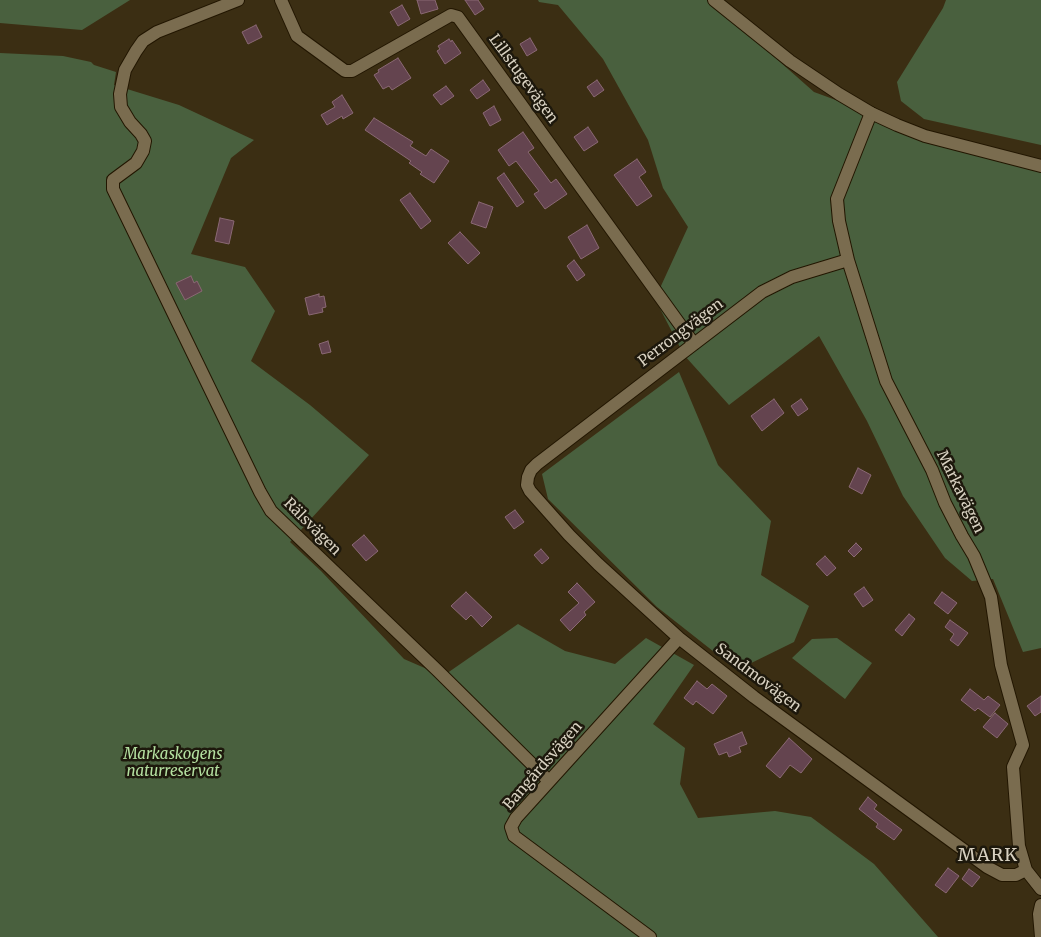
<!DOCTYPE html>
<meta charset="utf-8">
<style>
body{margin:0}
canvas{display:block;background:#3b2e13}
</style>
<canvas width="1041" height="937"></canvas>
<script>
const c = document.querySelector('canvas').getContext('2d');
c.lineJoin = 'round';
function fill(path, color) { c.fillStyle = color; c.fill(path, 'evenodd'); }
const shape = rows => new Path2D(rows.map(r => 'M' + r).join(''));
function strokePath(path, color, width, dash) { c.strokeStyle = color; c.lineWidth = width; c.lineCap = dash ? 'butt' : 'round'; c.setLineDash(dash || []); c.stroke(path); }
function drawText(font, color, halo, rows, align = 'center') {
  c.font = font + ' Merriweather,serif'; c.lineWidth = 5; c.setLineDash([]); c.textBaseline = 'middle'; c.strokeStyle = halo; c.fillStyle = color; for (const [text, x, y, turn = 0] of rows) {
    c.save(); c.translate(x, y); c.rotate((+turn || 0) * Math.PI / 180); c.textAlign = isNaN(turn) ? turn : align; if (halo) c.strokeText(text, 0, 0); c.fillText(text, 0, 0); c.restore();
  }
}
const green = shape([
 [0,0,130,0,82,30,0,23],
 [538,0,710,0,814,92,871,113,1041,168,1041,648,1023,652,993,579,972,581,945,558,903,496,867,421,819,336,729,405,684,355,655,299,688,227,663,188,648,140,603,59,558,5,539,2],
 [946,0,1041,0,1041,145,924,119,901,101,897,82,943,8],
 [0,53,63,56,91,62,94,65,116,72,114,85,179,105,254,140,231,158,191,254,245,267,275,311,251,361,310,405,369,455,290,542,321,571,404,659,443,676,518,624,565,651,615,664,646,638,694,665,653,724,685,748,680,784,698,818,775,811,811,817,874,864,938,937,0,937],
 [679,372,718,465,771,521,761,575,809,606,794,642,737,670,657,607,548,499,542,474],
 [837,638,872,663,845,699,792,658,812,639]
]);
const building = shape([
 [417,0,435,0,438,9,421,14,417,0],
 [465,0,478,0,484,9,475,15,465,0],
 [402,5,410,19,398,26,390,12,402,5],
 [256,25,262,37,248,44,242,32,256,25],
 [530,38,537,50,527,56,520,44,530,38],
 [449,39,451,42,452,40,461,53,445,64,437,51,440,49,438,46,449,39],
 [398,58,411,78,392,90,389,86,383,89,374,75,379,72,378,70,398,58],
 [483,80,490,90,477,99,470,90,483,80],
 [597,80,604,90,594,97,587,87,597,80],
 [446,86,454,96,441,105,433,95,446,86],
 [342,95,353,113,343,119,342,116,327,125,321,115,335,107,332,102,342,95],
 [494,106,501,120,490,126,483,113,494,106],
 [374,118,413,142,410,146,426,156,431,149,449,161,434,183,420,174,422,172,409,163,411,161,365,130,374,118],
 [588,127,598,142,584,151,574,137,588,127],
 [523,132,534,148,528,152,551,183,556,179,567,194,545,209,534,194,539,191,516,161,509,166,498,150,523,132],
 [637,159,646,172,639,177,652,196,637,206,614,175,637,159],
 [504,173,524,202,517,207,497,178,504,173],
 [410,193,431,221,421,229,400,200,410,193],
 [479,202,493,207,486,228,471,223,479,202],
 [220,218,234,221,229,244,215,241,220,218],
 [587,225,599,248,581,259,568,237,587,225],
 [460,232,480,253,468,264,448,243,460,232],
 [574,260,585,275,577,281,567,266,574,260],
 [191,276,194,283,197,281,202,291,185,300,176,283,191,276],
 [319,294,319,297,324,296,326,307,322,308,323,312,309,315,305,298,319,294],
 [328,341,331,352,322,354,319,344,328,341],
 [774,399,784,413,762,431,751,416,774,399],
 [801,399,808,409,798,416,791,406,801,399],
 [858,468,871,475,862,494,849,487,858,468],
 [515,510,524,522,514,529,505,517,515,510],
 [364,535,378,551,366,561,352,545,364,535],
 [856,543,862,549,854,557,848,551,856,543],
 [541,549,549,558,542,564,534,555,541,549],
 [825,556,836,568,827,576,816,564,825,556],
 [577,583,595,602,584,612,586,615,570,631,560,620,579,603,568,592,577,583],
 [864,587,873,600,863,607,854,594,864,587],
 [466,592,492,617,482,627,471,615,466,620,451,606,466,592],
 [942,592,957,603,948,614,934,603,942,592],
 [909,614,915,619,902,636,895,630,909,614],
 [950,620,968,633,958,646,950,640,954,634,945,627,950,620],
 [697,681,707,689,712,684,727,696,713,714,696,701,693,705,684,698,697,681],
 [970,689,984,700,988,696,1000,705,990,717,978,708,975,711,961,700,970,689],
 [1041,696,1041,712,1035,716,1027,706,1041,696],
 [995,713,1008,724,997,738,983,727,995,713],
 [742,732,747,744,739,747,741,752,729,757,727,752,719,755,714,744,742,732],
 [789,738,812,759,801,773,790,765,780,778,766,766,789,738],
 [868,797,877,805,874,809,902,830,894,840,876,827,878,824,859,809,868,797],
 [948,868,959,876,946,893,935,885,948,868],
 [969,869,980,877,972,887,962,879,969,869]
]);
const minor = shape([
 [238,0,157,32,143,41,136,51,125,70,120,94,121,107,130,122,141,134,145,141,143,151,136,163,113,180,113,189,260,492,271,511,438,671,549,781],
 [281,0,297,36,345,71,352,71,451,15,458,17,694,344],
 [871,113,837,199,839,221,848,260,886,381,932,470,945,503,962,536,974,556,991,597,1001,665,1023,745,1013,767,1019,846,1026,870,1041,889],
 [848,260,792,277,762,292,537,464,531,470,528,477,527,485,530,491,569,535,598,564,679,638,754,697,987,867,1002,875,1016,875,1026,870],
 [650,937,514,836,511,827,516,818,679,638],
 [1041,937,1039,914,1041,905]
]);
const tertiary = shape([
 [714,0,790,61,839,94,871,113,897,125,925,136,1041,166]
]);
const streetNames = [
 ["Lillstugevägen",523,79,54],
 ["Perrongvägen",681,333,-37],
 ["Markavägen",960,492,64],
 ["Rälsvägen",312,527,45],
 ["Sandmovägen",758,678,37],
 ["Bangårdsvägen",543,766,-49]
];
const parkNames = [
 ["Markaskogens",173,755],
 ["naturreservat",173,772]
];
const quarterNames = [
 ["MARK",988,856]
];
fill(green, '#49603e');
fill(building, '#64444f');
strokePath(building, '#8a6874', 1);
strokePath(minor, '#221600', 14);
strokePath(tertiary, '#221600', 14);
strokePath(minor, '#7a6c4f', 12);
strokePath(tertiary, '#7a6c4f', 12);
drawText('15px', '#d8d1c1', '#1d180c', streetNames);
drawText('italic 15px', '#b4e0a0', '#1d180c', parkNames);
c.letterSpacing = '1px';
drawText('18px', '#d8d1c1', '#1d180c', quarterNames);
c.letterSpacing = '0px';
</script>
